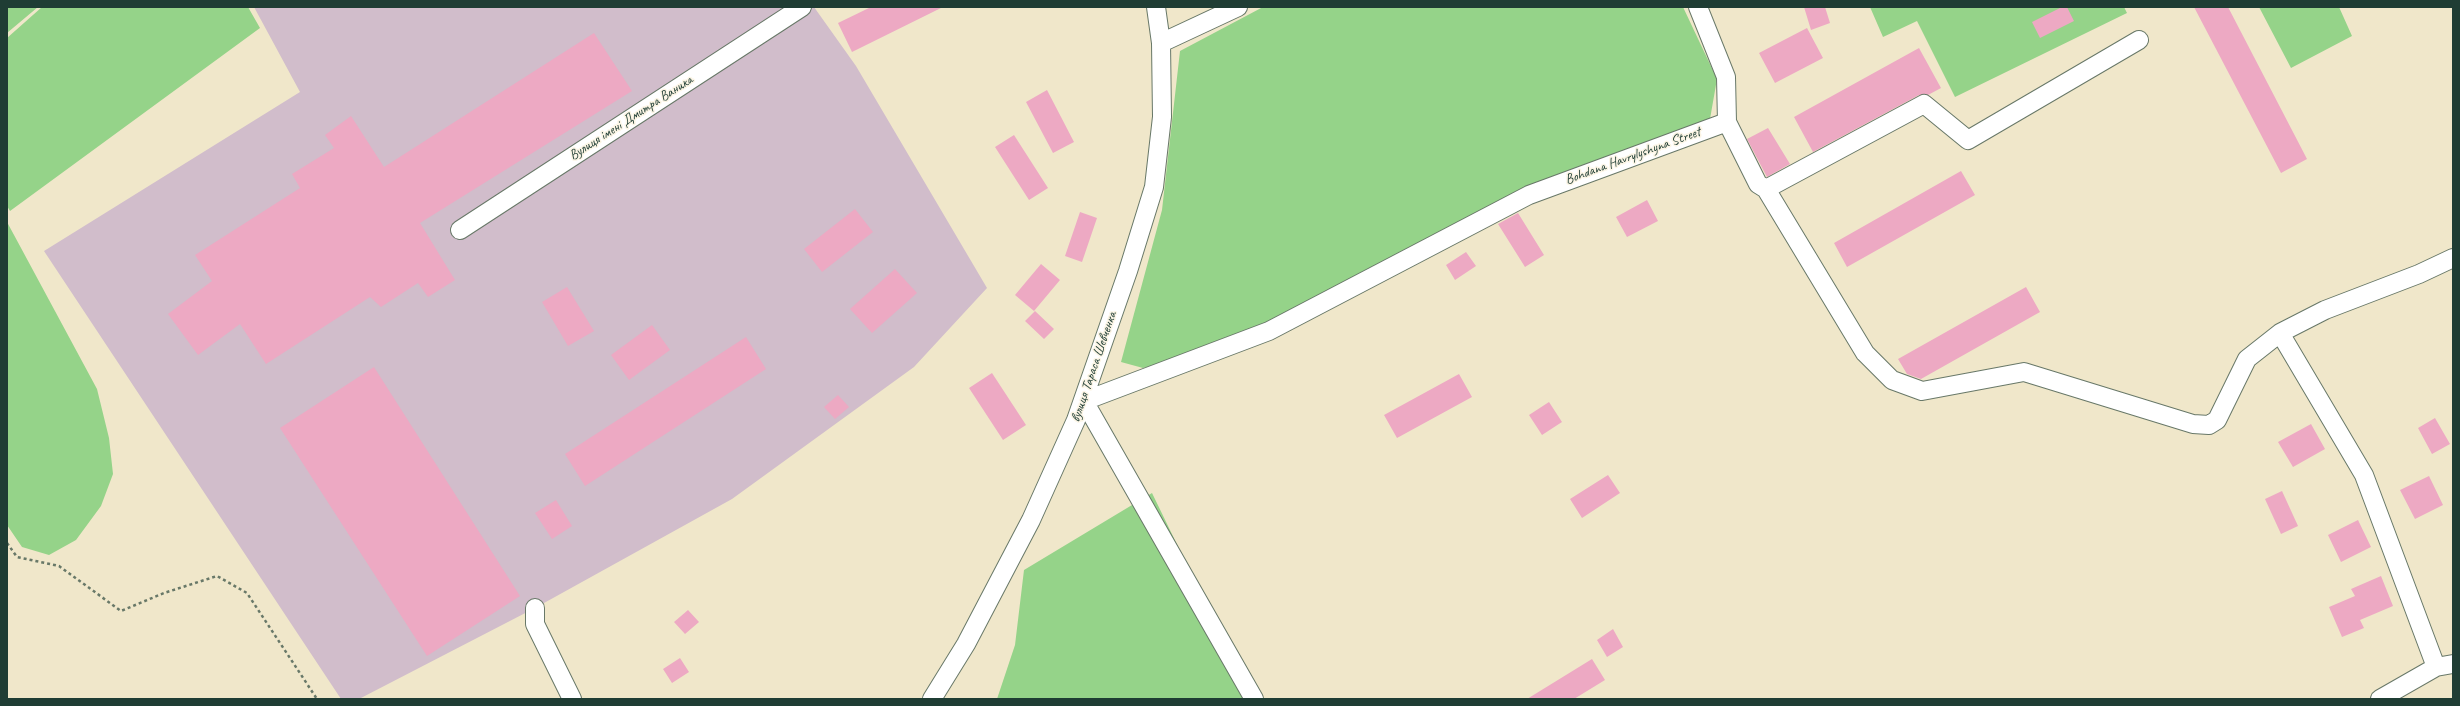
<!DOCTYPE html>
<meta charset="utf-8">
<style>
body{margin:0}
#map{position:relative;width:2460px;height:706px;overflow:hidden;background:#f0e7ca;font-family:Caveat,sans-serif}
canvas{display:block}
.frame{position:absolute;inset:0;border:8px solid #1f3d34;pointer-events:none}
</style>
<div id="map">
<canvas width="2460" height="706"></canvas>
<div class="frame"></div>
</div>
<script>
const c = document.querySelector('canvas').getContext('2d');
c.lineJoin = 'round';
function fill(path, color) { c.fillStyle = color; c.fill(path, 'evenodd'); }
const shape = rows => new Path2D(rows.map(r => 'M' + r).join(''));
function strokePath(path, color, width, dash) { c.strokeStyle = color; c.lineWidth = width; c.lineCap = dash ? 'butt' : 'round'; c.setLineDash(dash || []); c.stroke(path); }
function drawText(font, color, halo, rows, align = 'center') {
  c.font = font + ' Caveat,sans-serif'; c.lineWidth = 3; c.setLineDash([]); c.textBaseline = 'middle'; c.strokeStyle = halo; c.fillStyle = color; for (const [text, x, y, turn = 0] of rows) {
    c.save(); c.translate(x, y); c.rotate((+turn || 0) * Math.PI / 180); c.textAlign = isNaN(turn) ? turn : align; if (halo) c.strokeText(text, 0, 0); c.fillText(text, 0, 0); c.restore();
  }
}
const industrial = shape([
 [254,7,814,7,856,66,987,288,914,367,732,499,535,608,359,699,341,699,44,251,300,92]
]);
const green = shape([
 [7,7,38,7,7,33],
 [42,7,248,7,260,28,10,211,7,206,7,38],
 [1263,7,1683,7,1717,79,1710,119,1625,156,1242,346,1143,368,1121,362,1162,210,1180,51],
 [1870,7,2124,7,2127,13,1955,97,1917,21,1883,37],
 [2259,7,2339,7,2352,36,2291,68],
 [7,222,97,389,109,438,113,474,101,506,76,540,49,555,22,547,7,525],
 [1152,493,1252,699,997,699,1015,645,1024,570]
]);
const building = shape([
 [871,7,943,7,852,52,838,23],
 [1804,7,1825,7,1830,23,1811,30],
 [2062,7,2067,7,2074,21,2040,38,2032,22],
 [2194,7,2228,7,2307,159,2281,173],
 [1807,28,1823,58,1775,83,1759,53],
 [594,33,632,91,420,223,455,280,428,297,418,283,381,307,370,297,266,364,240,324,198,355,168,314,212,281,195,255,300,188,292,174,334,148,325,135,351,116,384,167],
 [1919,48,1941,88,1928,95,1919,95,1813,152,1794,117],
 [1047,90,1074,142,1053,153,1026,102],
 [1768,128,1790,164,1767,177,1747,139],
 [1014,135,1048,188,1029,200,995,147],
 [1961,171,1975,195,1847,267,1834,243],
 [1647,200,1658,221,1627,237,1616,217],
 [855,209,873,232,822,272,804,249],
 [1080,212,1097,218,1082,262,1065,256],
 [1518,213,1544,255,1525,267,1498,224],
 [1466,252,1476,266,1455,280,1446,265],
 [1041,264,1060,280,1034,311,1015,295],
 [895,269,917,293,872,333,850,309],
 [567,287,594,331,568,346,542,302],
 [2026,287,2040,312,1921,379,1907,374,1898,359],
 [1035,311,1054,329,1044,339,1025,321],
 [652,325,670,350,629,380,611,355],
 [746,337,766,369,585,486,565,454],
 [374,367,520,596,427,656,280,428],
 [992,373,1026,425,1003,440,969,388],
 [1459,374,1472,397,1397,438,1384,415],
 [838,395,849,407,835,419,824,407],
 [1549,402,1562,422,1542,435,1529,415],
 [2435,418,2450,444,2432,454,2418,428],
 [2311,424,2325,449,2293,467,2278,442],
 [1608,475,1620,493,1582,518,1570,499],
 [2429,476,2443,505,2415,519,2400,490],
 [2282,491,2298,526,2281,534,2265,499],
 [556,500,572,526,552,539,535,513],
 [2358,520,2371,547,2341,562,2328,535],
 [2381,576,2393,606,2360,620,2364,628,2342,637,2329,607,2355,596,2351,589],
 [688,610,699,622,685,634,674,622],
 [1613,629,1623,647,1607,657,1597,640],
 [680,658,689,672,672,683,663,669],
 [1592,659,1605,680,1574,699,1527,699]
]);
const path = shape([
 [7,543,17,557,59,566,121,611,164,593,217,576,247,593,317,699]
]);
const minor = shape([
 [1161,43,1238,7],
 [1727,122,1758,184,1766,189,1865,353,1892,380,1922,391,2024,372,2193,424,2209,425,2217,420,2247,359,2280,333,2325,310,2419,274,2453,258],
 [1766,189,1924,104,1968,140,2139,40],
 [460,230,802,7],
 [2280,333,2364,475,2436,667],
 [535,608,535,624,572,699],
 [932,699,966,644,1031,520,1076,420,1128,271,1154,187,1162,117,1161,43,1156,7],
 [1254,699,1084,401,1269,331,1529,195,1727,122,1726,77,1698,7],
 [2380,699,2436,667,2453,664]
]);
const streetNames = [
 ["Вулиця імені Дмитра Ваника",631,118,-33],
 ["Bohdana Havrylyshyna Street",1633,156,-20],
 ["вулиця Тараса Шевченка",1094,367,-71]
];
fill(industrial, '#d1bdcb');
fill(green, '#95d389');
fill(building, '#eda9c3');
strokePath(minor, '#687868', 20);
strokePath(path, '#687868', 2.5, [3, 3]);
strokePath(minor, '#fff', 18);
drawText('14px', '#1f3d34', '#fcf5e5', streetNames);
</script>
